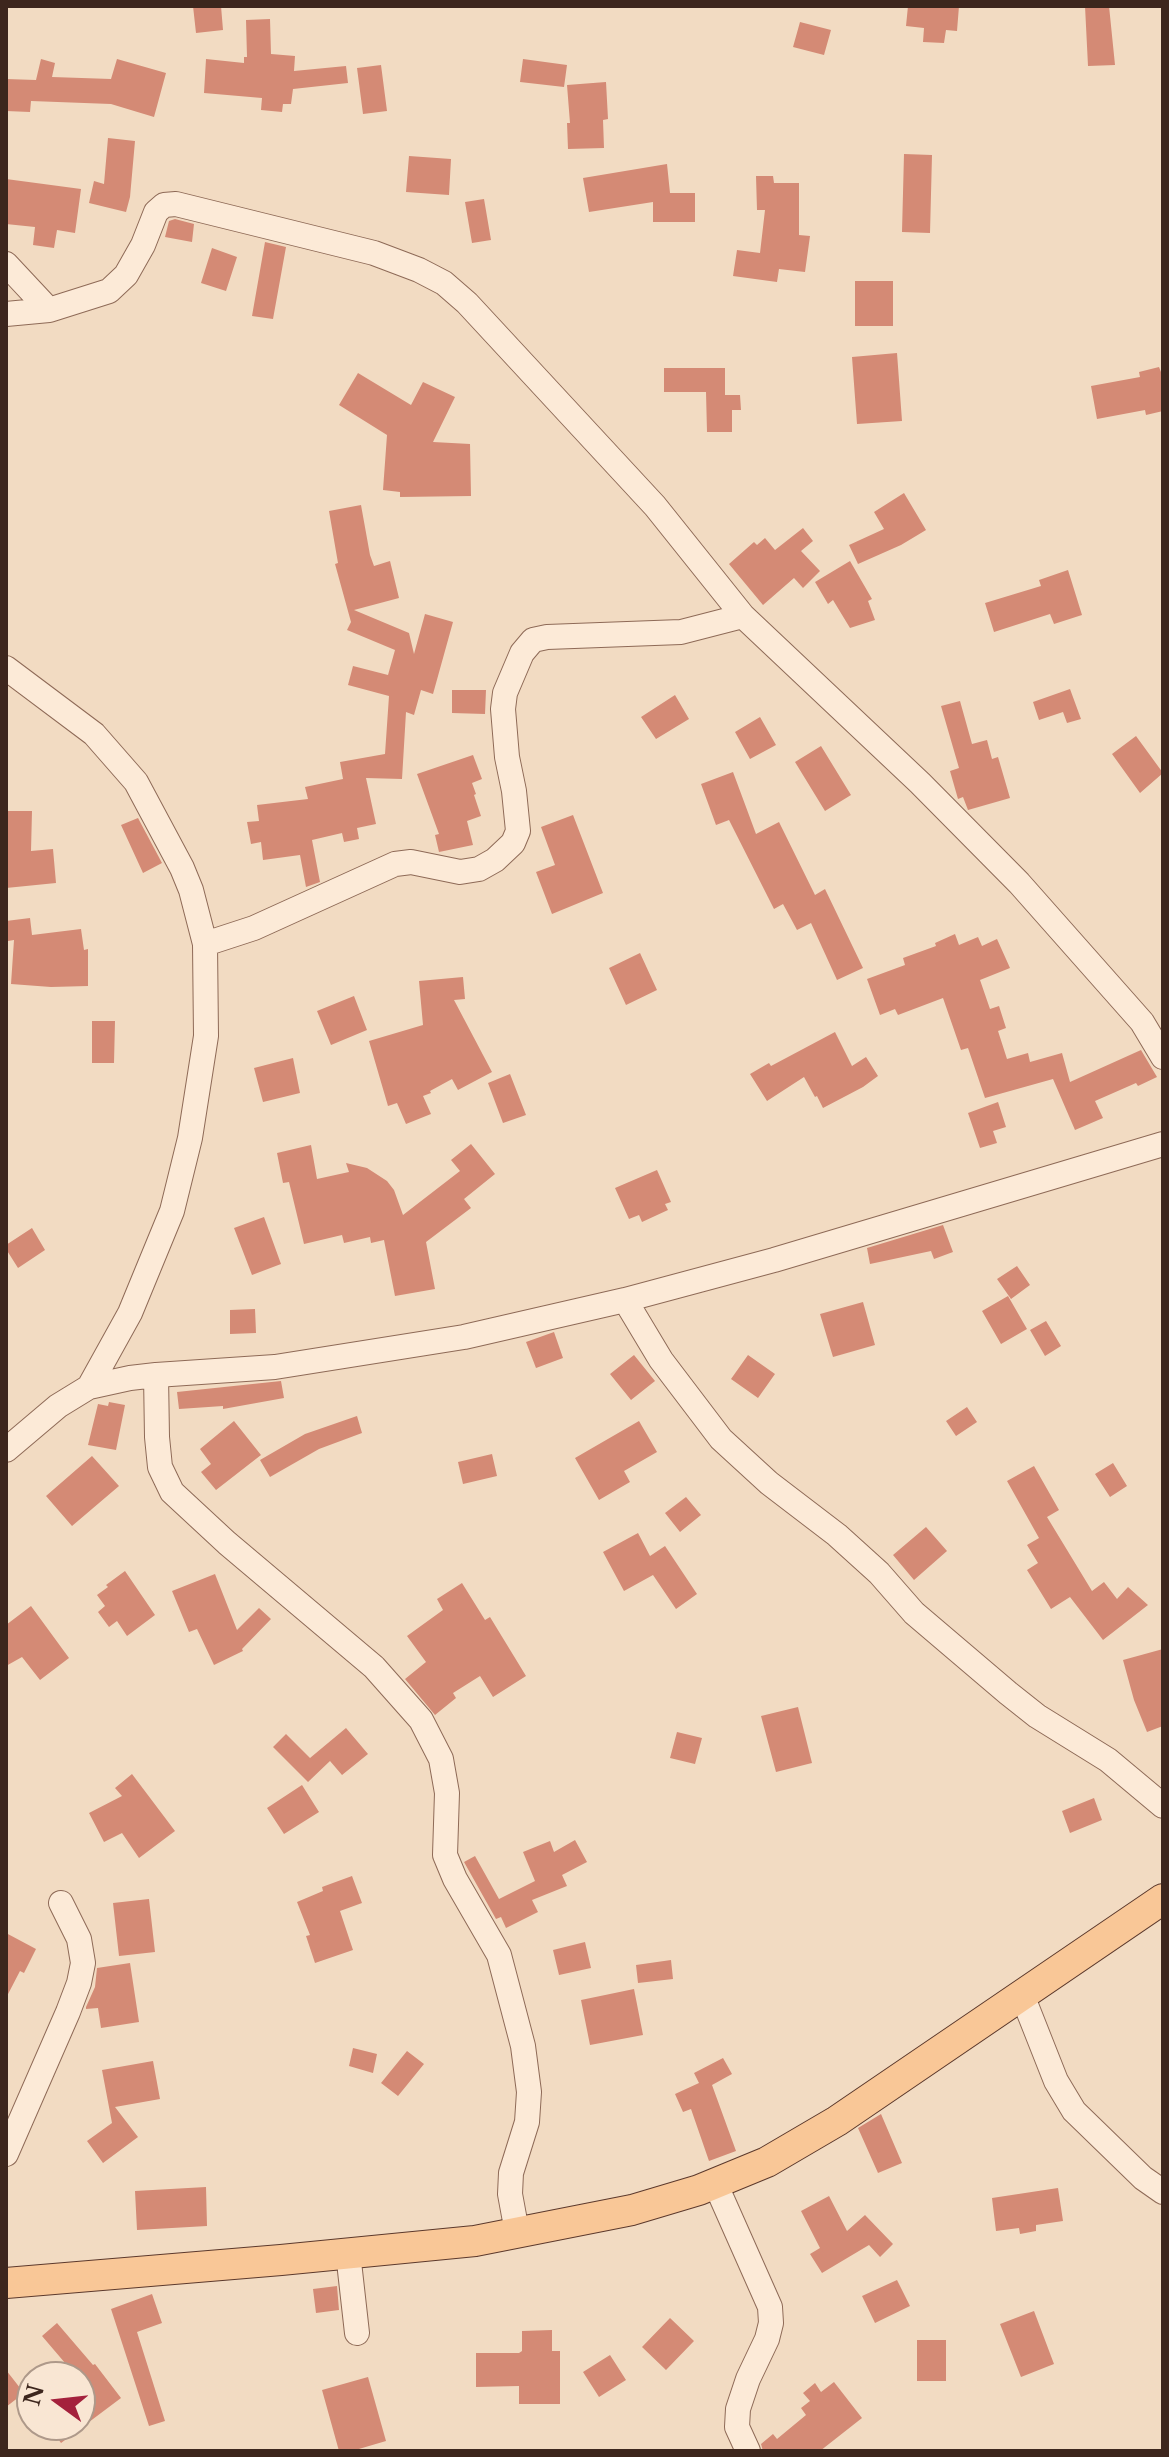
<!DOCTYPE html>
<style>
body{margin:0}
#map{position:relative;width:1169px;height:2457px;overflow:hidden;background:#f2dbc2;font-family:"Libre Baskerville",serif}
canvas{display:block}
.frame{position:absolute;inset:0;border:8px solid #3d261d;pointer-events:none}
.north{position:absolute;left:16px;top:2361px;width:80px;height:80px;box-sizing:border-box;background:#f9e6d3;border:2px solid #ae998a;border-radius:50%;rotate:285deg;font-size:22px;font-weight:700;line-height:32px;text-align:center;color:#3d261d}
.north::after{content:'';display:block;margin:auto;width:28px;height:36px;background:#a4213c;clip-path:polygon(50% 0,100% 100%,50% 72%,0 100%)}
</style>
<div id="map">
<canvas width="1169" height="2457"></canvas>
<div class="frame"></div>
<div class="north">N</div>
</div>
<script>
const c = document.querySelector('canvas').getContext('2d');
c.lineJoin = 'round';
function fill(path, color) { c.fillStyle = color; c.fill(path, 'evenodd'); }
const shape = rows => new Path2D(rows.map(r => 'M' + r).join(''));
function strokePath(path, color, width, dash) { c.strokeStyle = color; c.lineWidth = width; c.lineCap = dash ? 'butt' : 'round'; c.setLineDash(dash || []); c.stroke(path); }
const building = shape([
 [193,6,221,6,223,30,196,33],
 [908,6,959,6,957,31,946,30,944,43,923,42,924,28,906,26],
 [1085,6,1109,6,1115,65,1088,66],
 [270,19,271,54,295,56,294,71,346,66,348,83,293,89,291,104,283,104,282,112,261,110,262,98,204,93,206,59,244,63,244,57,247,57,246,20],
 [800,22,831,30,824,55,793,47],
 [41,59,55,63,52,77,111,79,117,59,166,73,154,117,111,104,31,101,30,112,6,111,6,79,36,80],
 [523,59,567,65,564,87,520,82],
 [381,65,387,111,363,114,357,68],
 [606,82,608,119,603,120,604,148,568,149,567,123,570,123,567,85],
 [108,138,135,141,130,197,126,212,89,203,94,181,104,184],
 [904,154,932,155,930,233,902,232],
 [409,156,451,159,449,195,406,192],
 [667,164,670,193,695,193,695,222,653,222,653,202,589,212,583,178],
 [756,176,773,176,774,183,799,183,799,235,810,236,805,272,779,269,777,282,733,276,737,250,760,253,765,210,757,210],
 [6,179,81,189,75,233,57,230,54,248,33,245,35,227,6,224],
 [484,199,491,240,472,243,465,202],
 [175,219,194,224,192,242,165,237,169,221],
 [265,242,286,247,273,319,252,316],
 [212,248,237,257,226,291,201,283],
 [855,281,893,281,893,326,855,326],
 [897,353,902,421,857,424,852,357],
 [1159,367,1161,372,1163,372,1163,411,1146,415,1145,410,1097,419,1091,386,1140,377,1139,372],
 [664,368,725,368,725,395,740,395,741,410,732,410,732,432,707,432,706,392,664,392],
 [358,373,411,405,423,382,455,397,433,442,470,444,471,496,400,497,400,492,383,490,387,435,339,405],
 [904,493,926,530,901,545,858,564,849,545,884,529,874,512],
 [361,505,370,555,374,566,390,561,399,598,354,610,409,633,414,654,425,614,453,622,433,694,421,690,414,715,406,712,402,779,366,778,376,824,357,828,359,839,344,842,342,833,312,840,320,882,306,887,300,855,263,860,261,842,251,844,247,822,259,821,257,805,308,799,305,787,343,779,340,762,385,754,389,696,348,685,353,666,388,675,395,650,347,630,351,622,335,564,338,563,329,511],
 [803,528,813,541,801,551,820,571,803,588,794,578,763,605,729,564,754,542,757,545,765,538,775,550],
 [850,561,872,599,868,601,875,620,850,628,833,600,828,604,815,582],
 [1068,570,1082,615,1054,624,1050,614,994,632,985,603,1041,586,1039,580],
 [1070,689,1081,719,1067,723,1063,712,1039,720,1033,702],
 [452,690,486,690,485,714,452,713],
 [675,695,689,719,656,739,641,717],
 [960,701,972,744,987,740,992,759,998,757,1010,798,968,810,963,797,958,799,950,771,959,768,941,706],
 [760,717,776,745,750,759,735,732],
 [1136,736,1163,773,1140,793,1112,754],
 [821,746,851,795,825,811,795,762],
 [473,755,482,779,472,783,476,794,474,795,481,816,467,821,473,845,439,852,435,835,439,834,417,774],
 [733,772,756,834,779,822,815,895,825,889,863,968,837,980,811,923,797,930,783,904,774,909,729,820,716,825,701,784],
 [6,811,32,811,31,851,53,849,56,883,6,888],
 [573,815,603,893,552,914,536,872,555,865,541,827],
 [138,818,162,863,143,873,121,825],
 [30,918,32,935,81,929,84,950,88,949,88,986,51,987,11,984,14,940,8,941,6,921],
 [955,934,959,945,978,937,982,946,997,939,1010,968,980,980,990,1009,999,1006,1006,1028,998,1031,1007,1059,1028,1053,1030,1062,1062,1053,1070,1082,1141,1050,1157,1077,1138,1086,1136,1083,1095,1101,1103,1118,1075,1130,1053,1079,985,1098,968,1048,961,1050,943,998,898,1015,895,1009,880,1015,867,979,905,965,903,958,936,946,935,943],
 [640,953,657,990,626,1005,609,968],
 [463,977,465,999,454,1000,492,1072,458,1090,452,1079,430,1091,431,1093,423,1096,431,1114,406,1124,397,1103,388,1106,369,1041,423,1025,419,981],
 [354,996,367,1030,331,1045,317,1011],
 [92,1021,115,1021,114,1063,92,1063],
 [835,1032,852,1066,866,1057,878,1076,863,1087,823,1108,817,1096,815,1097,804,1077,767,1101,750,1074,769,1063,771,1066],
 [293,1058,300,1093,263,1102,254,1068],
 [510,1074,526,1115,503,1123,488,1083],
 [998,1102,1006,1127,993,1131,997,1143,980,1148,968,1113],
 [471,1144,495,1174,464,1199,471,1208,426,1242,435,1289,395,1296,384,1240,371,1243,370,1237,344,1243,342,1235,304,1244,289,1182,283,1183,277,1153,311,1145,317,1179,349,1172,346,1163,367,1168,387,1181,394,1190,403,1215,460,1171,451,1160],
 [657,1170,671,1202,665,1204,668,1210,642,1222,639,1215,629,1219,615,1188],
 [264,1217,281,1264,252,1275,234,1228],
 [943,1225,953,1252,934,1259,931,1251,870,1264,867,1248],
 [32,1228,45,1250,18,1268,6,1249,6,1245],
 [1017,1266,1030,1285,1011,1299,997,1279],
 [1008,1296,1027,1329,1001,1344,982,1311],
 [863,1302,875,1345,833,1357,820,1314],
 [255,1309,256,1333,230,1334,230,1310],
 [1046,1321,1061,1346,1045,1356,1030,1330],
 [554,1332,563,1358,536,1368,526,1342],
 [634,1355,655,1381,631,1400,610,1374],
 [748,1355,775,1374,758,1398,731,1379],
 [281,1381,284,1398,223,1409,223,1406,179,1409,177,1392],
 [109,1402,125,1405,116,1450,88,1445,98,1404,108,1406],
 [967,1407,977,1422,956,1436,946,1421],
 [357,1416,362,1433,319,1449,270,1477,260,1460,305,1434],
 [234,1421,261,1455,216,1490,201,1472,211,1464,200,1449],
 [639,1421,657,1452,624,1471,630,1482,599,1500,575,1458],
 [492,1454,497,1476,463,1484,458,1462],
 [92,1456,119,1486,72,1526,46,1496],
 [1113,1463,1127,1486,1110,1497,1095,1474],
 [1034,1466,1059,1510,1047,1517,1092,1591,1104,1582,1117,1599,1128,1587,1148,1605,1103,1640,1070,1597,1051,1609,1027,1570,1038,1563,1027,1545,1039,1538,1007,1481],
 [686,1497,701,1515,680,1532,665,1513],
 [926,1527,947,1551,914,1580,893,1555],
 [638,1533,650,1556,665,1546,697,1594,676,1609,653,1575,624,1591,603,1552],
 [125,1571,155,1615,127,1636,117,1621,109,1627,98,1612,105,1606,97,1595,108,1587,106,1585],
 [215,1574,237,1630,259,1608,271,1619,242,1649,243,1651,214,1665,197,1629,189,1632,172,1591],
 [462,1583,485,1620,490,1617,526,1676,493,1697,480,1676,453,1693,456,1698,435,1715,405,1679,426,1662,407,1636,443,1610,437,1599],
 [31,1606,69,1658,40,1680,22,1657,6,1666,6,1625],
 [1163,1649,1163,1726,1147,1732,1134,1700,1123,1660],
 [798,1707,812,1763,776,1772,761,1716],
 [346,1728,368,1754,342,1775,330,1761,308,1782,273,1747,286,1734,310,1758],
 [677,1732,702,1738,695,1764,670,1758],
 [132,1774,175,1831,139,1858,122,1833,104,1842,89,1813,122,1796,115,1788],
 [302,1785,319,1812,284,1834,267,1808],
 [1094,1798,1102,1820,1070,1833,1062,1811],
 [575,1840,587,1862,562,1875,567,1886,532,1900,538,1912,506,1928,501,1917,496,1919,464,1862,475,1856,499,1899,535,1881,523,1852,550,1841,554,1852],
 [352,1876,362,1903,340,1911,353,1950,315,1963,306,1936,310,1935,297,1902,323,1891,322,1887],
 [149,1899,155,1952,119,1956,113,1903],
 [6,1933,36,1949,24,1973,20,1971,6,1998],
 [585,1942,591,1968,559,1975,553,1950],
 [671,1960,673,1979,638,1983,636,1965],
 [130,1963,139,2022,101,2028,98,2008,86,2009,86,2007,95,1987,97,1968],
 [634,1989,643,2035,590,2045,581,2000],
 [353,2048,377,2054,373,2073,349,2066],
 [407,2051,424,2064,398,2096,381,2083],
 [723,2058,732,2074,712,2085,736,2151,709,2161,691,2109,683,2112,675,2094,699,2083,694,2073],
 [153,2061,160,2099,115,2107,138,2137,103,2163,87,2141,112,2123,102,2070],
 [881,2114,902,2163,878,2173,858,2128],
 [206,2187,207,2226,137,2230,135,2191],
 [1058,2188,1063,2221,1036,2225,1036,2231,1020,2234,1019,2228,996,2231,992,2198],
 [829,2196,847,2231,865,2215,893,2244,880,2257,869,2245,822,2273,810,2254,820,2248,801,2211],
 [897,2280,910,2306,875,2323,862,2296],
 [337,2286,339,2310,316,2313,313,2289],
 [152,2294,162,2323,137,2332,165,2421,149,2426,111,2309],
 [1034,2311,1054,2364,1021,2377,1000,2324],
 [670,2318,694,2341,666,2370,642,2347],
 [57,2323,93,2365,95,2364,121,2398,61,2443,48,2425,80,2425,80,2377,77,2377,42,2336],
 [552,2330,552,2351,560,2351,560,2404,519,2404,519,2386,476,2387,476,2353,519,2353,522,2351,522,2331],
 [917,2340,946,2340,946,2381,917,2381],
 [610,2355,626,2380,599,2397,583,2372],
 [6,2370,24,2393,6,2407],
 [368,2377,386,2441,352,2451,339,2451,322,2390],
 [834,2382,862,2418,820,2451,763,2451,761,2444,773,2434,777,2439,806,2415,801,2408,810,2401,803,2393,815,2383,821,2392]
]);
const minor = shape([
 [6,264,49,310],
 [6,314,49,310,109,291,126,275,143,245,156,212,164,205,176,204,374,253,419,270,444,283,467,303,655,506,743,616,920,783,1019,883,1142,1022,1163,1057],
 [6,668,94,734,136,782,182,868,191,890,205,944,206,1036,190,1138,172,1211,130,1313,89,1387],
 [205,944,254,928,395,864,411,862,460,872,479,869,495,860,513,843,518,831,514,791,507,757,503,709,505,693,522,653,533,640,547,637,681,632,743,616],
 [625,1300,661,1360,721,1439,769,1483,837,1535,879,1573,914,1613,1008,1693,1037,1716,1108,1760,1163,1806],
 [156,1375,157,1437,160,1467,172,1492,227,1543,374,1667,421,1720,441,1759,447,1793,445,1855,455,1879,499,1955,523,2046,529,2092,527,2122,511,2173,510,2194,517,2232],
 [6,1450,58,1406,89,1387,130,1378,156,1375,275,1367,464,1337,625,1300,774,1260,1163,1144],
 [1022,1995,1056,2081,1074,2111,1143,2178,1163,2192],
 [6,2154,68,2012,79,1983,83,1963,79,1939,61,1903],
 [715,2183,770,2307,771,2323,767,2339,748,2379,738,2409,737,2427,748,2451],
 [348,2253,357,2333]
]);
const major = shape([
 [6,2283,281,2260,475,2241,632,2210,699,2190,767,2162,837,2121,1163,1899]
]);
fill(building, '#d48a75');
strokePath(minor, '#8e6a57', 26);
strokePath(major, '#5c392c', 32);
strokePath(minor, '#fcead7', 24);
strokePath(major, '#f9c797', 30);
</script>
